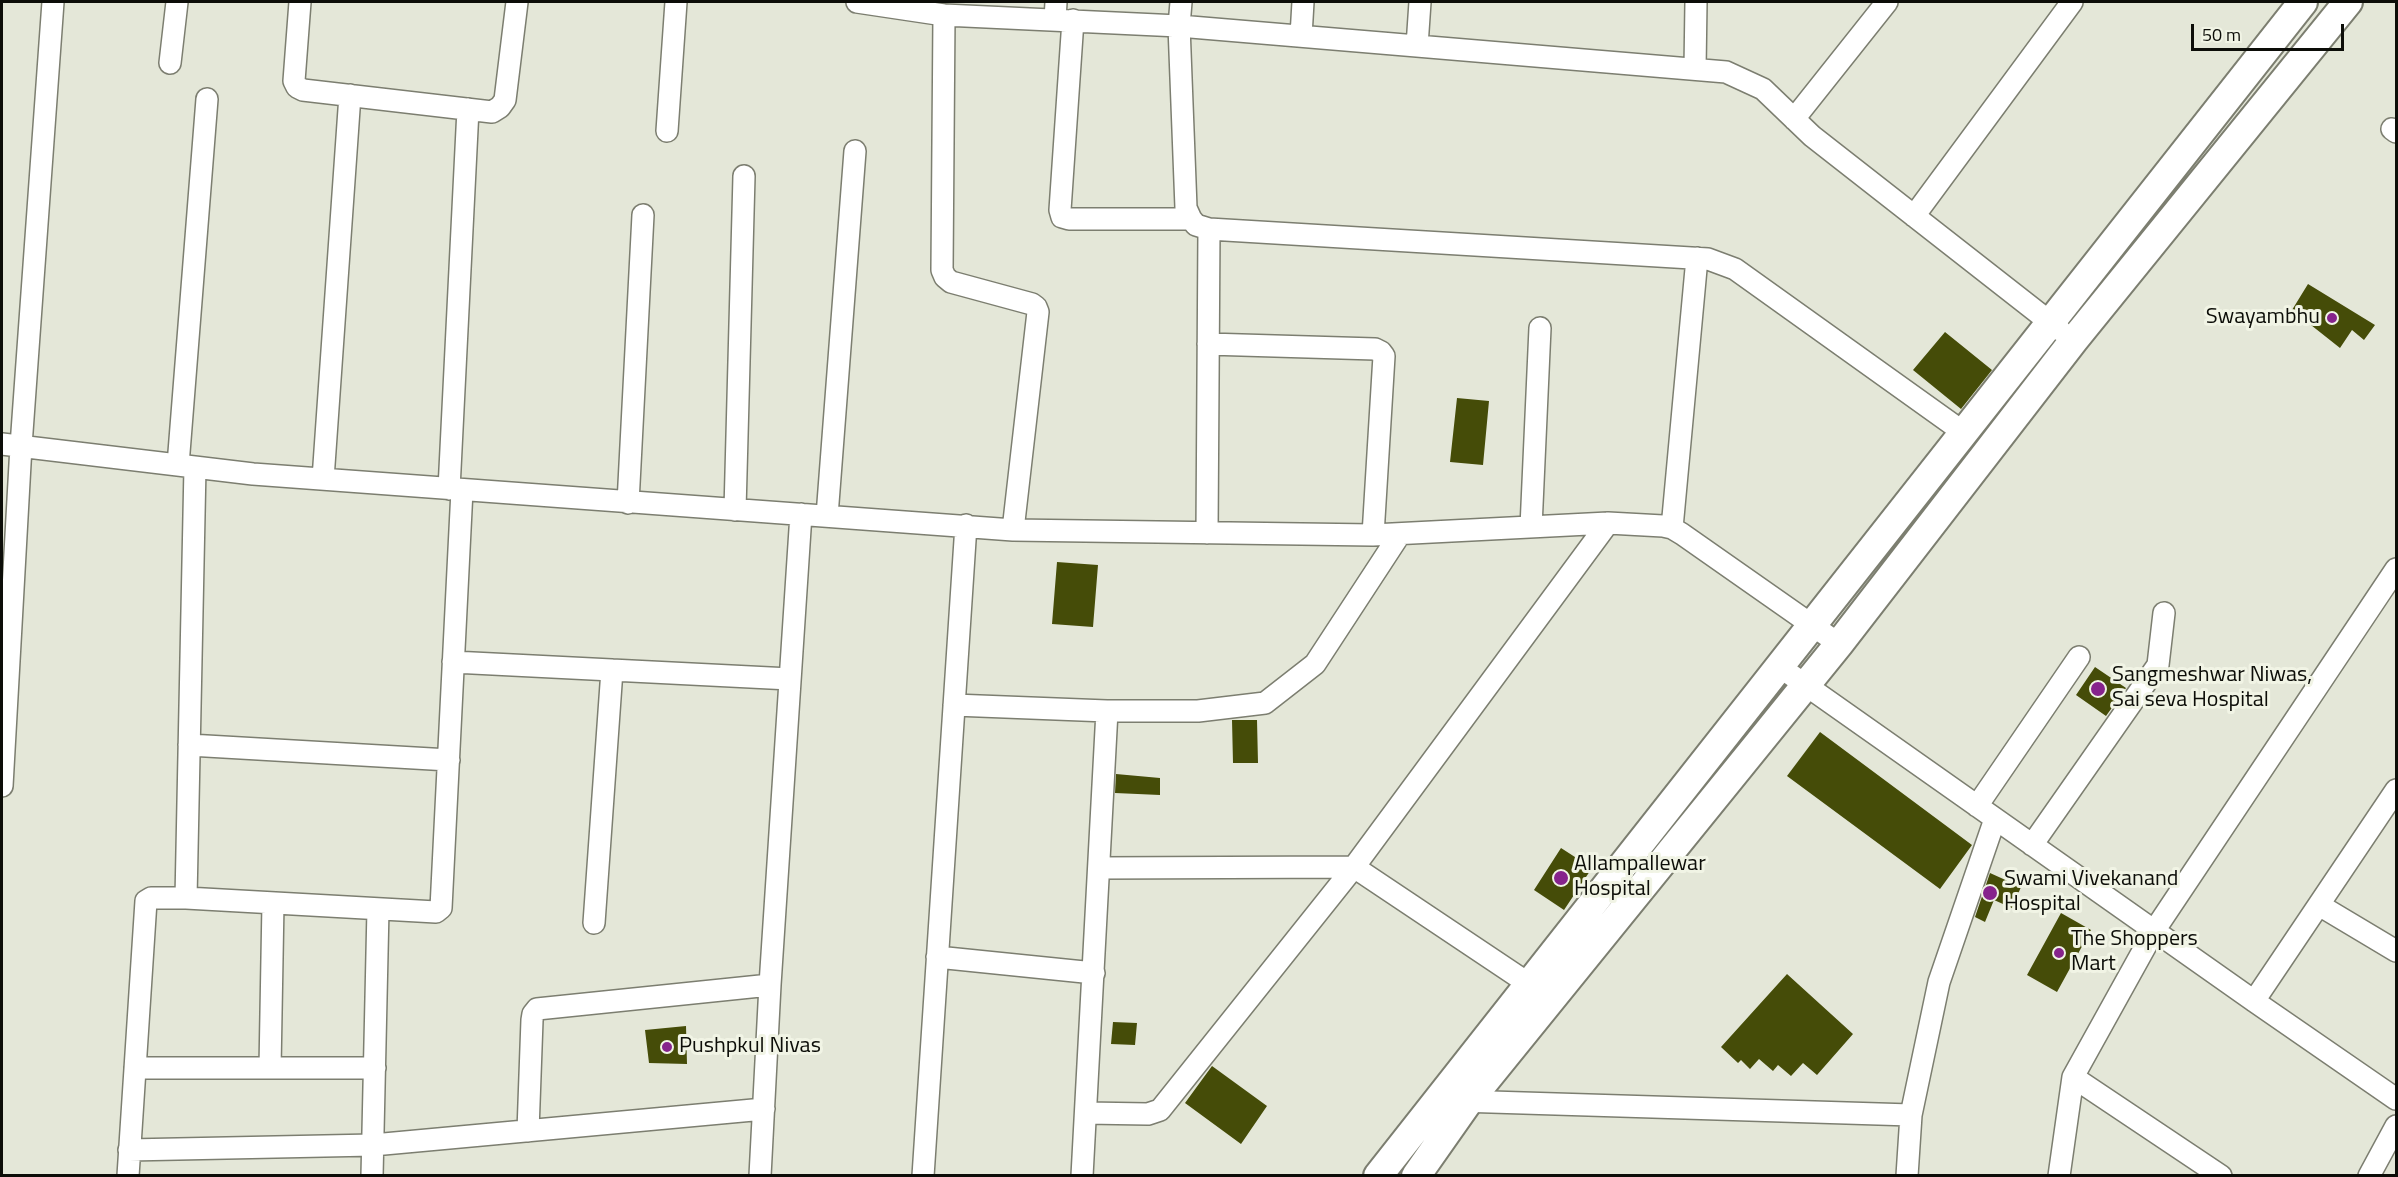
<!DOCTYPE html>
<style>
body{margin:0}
#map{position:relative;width:2398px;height:1177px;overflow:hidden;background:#e4e7d8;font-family:"Titillium Web",sans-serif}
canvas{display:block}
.frame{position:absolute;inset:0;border:3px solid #0c0d08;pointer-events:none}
.scale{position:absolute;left:2191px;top:24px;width:153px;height:27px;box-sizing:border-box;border:3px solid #0c0d08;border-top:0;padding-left:8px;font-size:18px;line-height:21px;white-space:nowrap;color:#0c0d08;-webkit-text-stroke:4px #f1f4e5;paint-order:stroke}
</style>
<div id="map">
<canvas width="2398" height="1177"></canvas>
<div class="frame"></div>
<div class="scale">50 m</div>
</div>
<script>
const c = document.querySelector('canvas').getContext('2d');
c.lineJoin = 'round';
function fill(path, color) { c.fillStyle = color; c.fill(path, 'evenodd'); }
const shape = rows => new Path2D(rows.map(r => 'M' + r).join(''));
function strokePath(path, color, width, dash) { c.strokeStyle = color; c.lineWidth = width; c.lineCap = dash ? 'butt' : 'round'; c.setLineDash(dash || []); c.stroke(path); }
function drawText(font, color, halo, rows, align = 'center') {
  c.font = font + ' "Titillium Web",sans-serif'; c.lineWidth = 6; c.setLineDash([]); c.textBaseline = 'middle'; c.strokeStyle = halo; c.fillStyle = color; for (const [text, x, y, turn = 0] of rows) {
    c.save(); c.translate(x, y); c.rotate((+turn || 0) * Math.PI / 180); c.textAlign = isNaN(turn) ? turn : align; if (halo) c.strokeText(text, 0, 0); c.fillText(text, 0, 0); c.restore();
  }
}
const building = shape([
 [2308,284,2375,325,2364,340,2352,330,2340,348,2292,310],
 [1945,332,1992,370,1961,409,1913,370],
 [1457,398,1489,401,1483,465,1450,462],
 [1057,562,1098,565,1093,627,1052,624],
 [2095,667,2126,688,2106,716,2076,695],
 [1232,720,1257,720,1258,763,1233,763],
 [1820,732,1972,845,1940,889,1787,776],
 [1116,774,1160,778,1160,795,1115,793],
 [1561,848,1592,868,1564,910,1534,890],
 [1990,873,2021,887,2012,908,1994,900,1985,922,1975,917],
 [2061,913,2091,930,2057,992,2027,975],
 [1787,974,1853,1034,1817,1075,1803,1063,1791,1076,1778,1065,1773,1071,1759,1059,1750,1069,1741,1060,1738,1063,1721,1047],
 [1113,1022,1137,1023,1135,1045,1111,1044],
 [686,1026,687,1064,649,1063,645,1030],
 [1212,1066,1267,1106,1241,1144,1185,1103]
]);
const minor = shape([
 [300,2,294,81,297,87,303,90,492,112,500,107,505,100,517,2],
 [857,2,944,15,1179,26,1726,72,1763,89,1812,136,2060,330],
 [1181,2,1179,26,1186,208,1191,219,1196,225,1209,229,1708,259,1735,269,1963,432],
 [944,15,942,270,945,277,951,282,1032,304,1036,307,1038,312,1013,530],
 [1055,20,1056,2],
 [1073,20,1060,210,1062,217,1069,219,1191,219],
 [1301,36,1303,2],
 [1417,46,1420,2],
 [170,63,177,2],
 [1695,69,1696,2],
 [1794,119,1887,2],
 [2392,129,2396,132],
 [667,131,676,2],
 [1914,216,2072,2],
 [1208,344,1375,349,1381,352,1384,356,1373,535],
 [2,444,253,474,1013,530,1373,535,1608,523,1663,526,1672,528,1682,534,1839,644],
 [178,465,207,99],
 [323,479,350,95],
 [449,489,468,109],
 [628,503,643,215],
 [735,510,744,176],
 [827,516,855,151],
 [1531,527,1540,328],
 [1672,528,1697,258],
 [1207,533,1209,229],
 [453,662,790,679],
 [1780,667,2254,1001,2396,1099],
 [954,705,1107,711,1198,711,1265,703,1315,664,1400,534],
 [189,745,449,760],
 [2,786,21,446,53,2],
 [1977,806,2079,657],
 [2032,845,2158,665,2164,613],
 [1099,868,1354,867,1529,984],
 [186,898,195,467],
 [2319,905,2396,951],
 [594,923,612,670],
 [937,957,1094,973],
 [2254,1001,2396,790],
 [135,1068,375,1068],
 [270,1068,273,903],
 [2073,1077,2221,1176],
 [1459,1101,1911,1115],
 [1086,1113,1148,1114,1160,1110,1354,867,1608,523],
 [528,1131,532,1020,533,1014,537,1009,770,985],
 [129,1150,373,1145,764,1109],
 [128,1176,146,901,151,898,186,898,436,912,441,908,462,490],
 [372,1176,378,909],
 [760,1176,770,985,801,514],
 [923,1176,966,525],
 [1082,1176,1107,711],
 [1907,1176,1911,1115,1939,982,1995,819],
 [2059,1176,2073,1077,2154,931,2396,569],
 [2369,1176,2396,1126]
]);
const secondary = shape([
 [1378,1176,2303,2],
 [1416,1176,1468,1102,1839,644,2074,340,2348,2]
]);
const markers = [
 [2332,318,6,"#86238c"],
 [2098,689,8,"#86238c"],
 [1561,878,8,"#86238c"],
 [1990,893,8,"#86238c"],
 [2059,953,6,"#86238c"],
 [667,1047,6,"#86238c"]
];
const poiNames = [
 ["Swayambhu",2320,318,"right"],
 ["Sangmeshwar Niwas,",2112,676],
 ["Sai seva Hospital",2112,701],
 ["Allampallewar",1574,865],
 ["Hospital",1574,890],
 ["Swami Vivekanand",2004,880],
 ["Hospital",2004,905],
 ["The Shoppers",2071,940],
 ["Mart",2071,965],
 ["Pushpkul Nivas",679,1047]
];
fill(building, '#454c08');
strokePath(minor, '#7c7e70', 24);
strokePath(secondary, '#7c7e70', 32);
strokePath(minor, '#fff', 21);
strokePath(secondary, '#fff', 28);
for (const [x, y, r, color] of markers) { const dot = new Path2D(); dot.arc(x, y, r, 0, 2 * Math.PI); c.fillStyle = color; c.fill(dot); strokePath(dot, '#f1f4e5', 2); }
drawText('22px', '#0c0d08', '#f1f4e5', poiNames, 'left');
</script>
